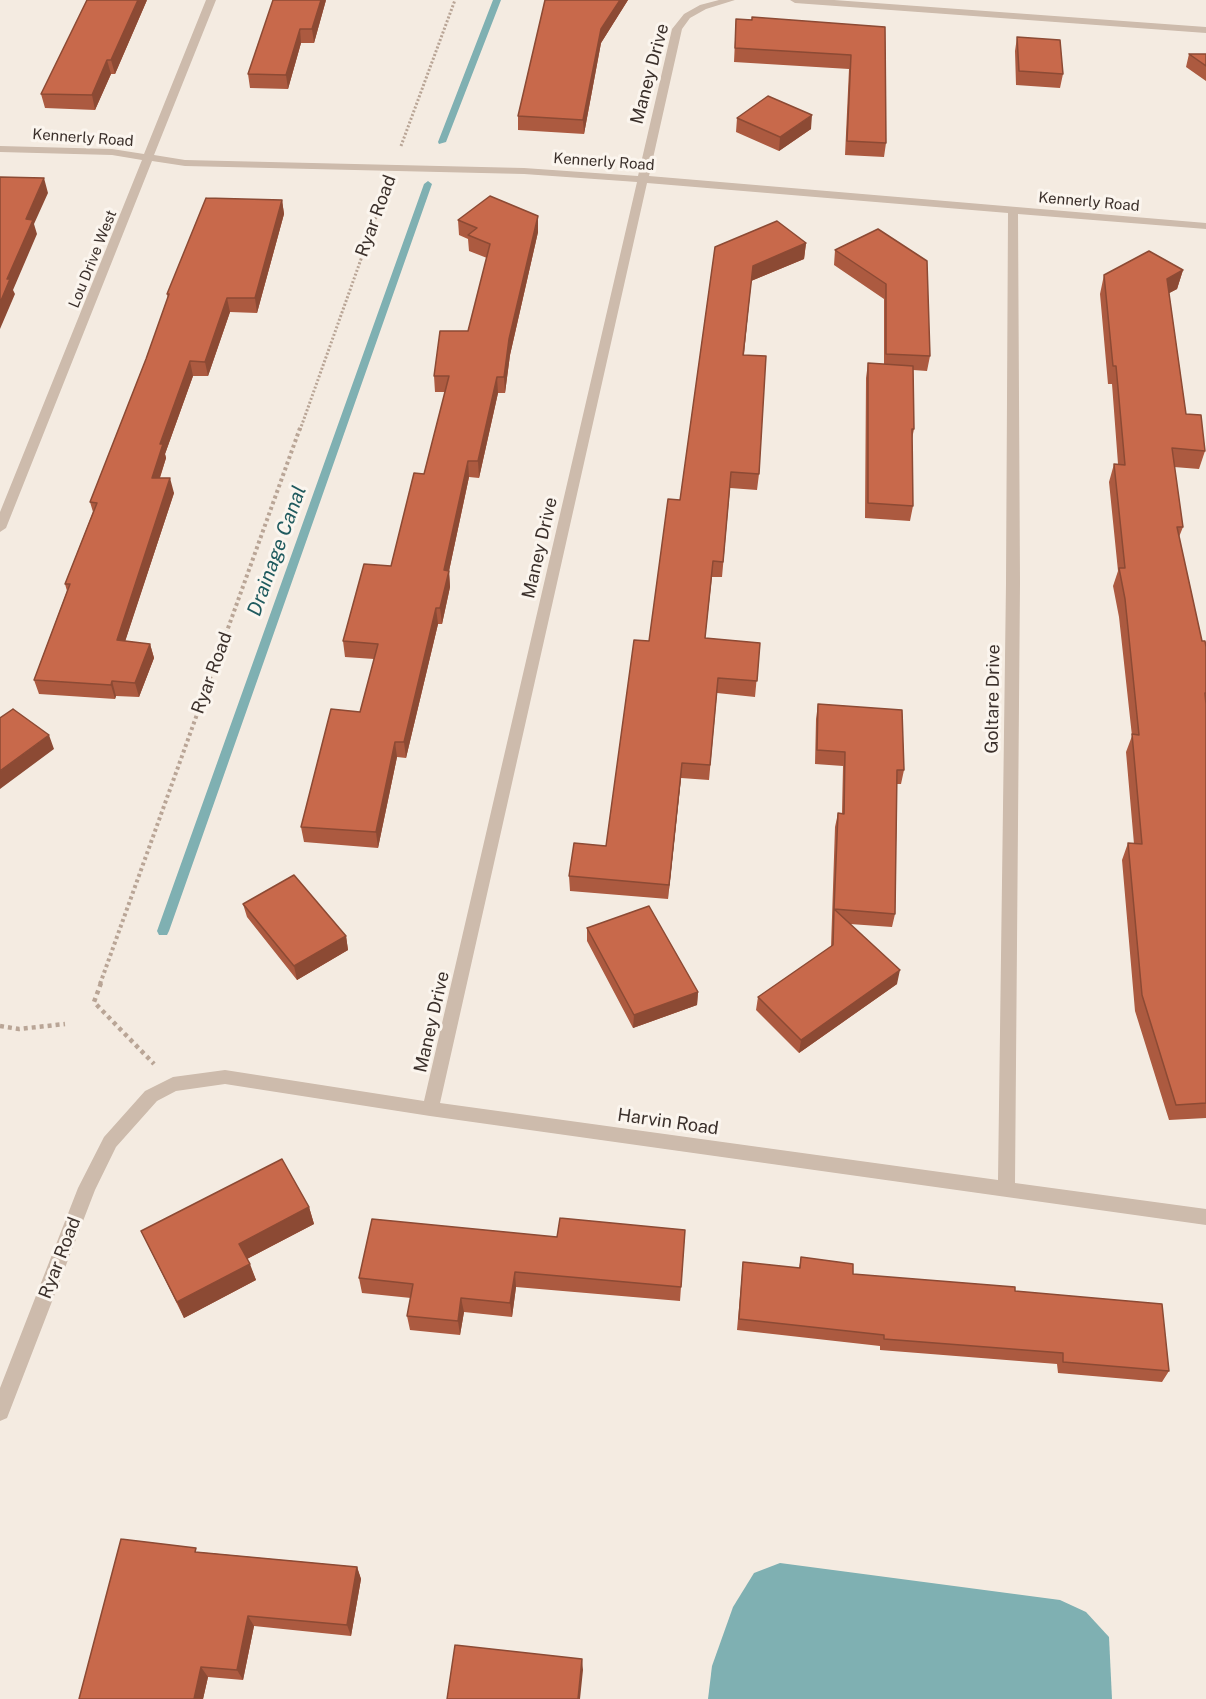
<!DOCTYPE html>
<style>
body{margin:0}
canvas{display:block;background:#f4ebe1}
</style>
<canvas width="1206" height="1699"></canvas>
<script>
const c = document.querySelector('canvas').getContext('2d');
c.lineJoin = 'round';
function fill(path, color) { c.fillStyle = color; c.fill(path, 'evenodd'); }
const shape = rows => new Path2D(rows.map(r => 'M' + r).join(''));
function strokePath(path, color, width, dash) { c.strokeStyle = color; c.lineWidth = width; c.lineCap = dash ? 'butt' : 'round'; c.setLineDash(dash || []); c.stroke(path); }
function drawText(font, color, halo, rows, align = 'center') {
  c.font = font + ' "Public Sans",sans-serif'; c.lineWidth = 6; c.setLineDash([]); c.textBaseline = 'middle'; c.strokeStyle = halo; c.fillStyle = color; for (const [text, x, y, turn = 0] of rows) {
    c.save(); c.translate(x, y); c.rotate((+turn || 0) * Math.PI / 180); c.textAlign = isNaN(turn) ? turn : align; if (halo) c.strokeText(text, 0, 0); c.fillText(text, 0, 0); c.restore();
  }
}
const water = shape([
 [780,1563,1060,1600,1086,1612,1109,1637,1112,1699,708,1699,712,1666,733,1607,754,1573]
]);
const stream = shape([
 [493,0,501,0,446,142,439,144,438,142,493,0],
 [428,181,432,184,169,931,167,935,159,935,157,931,424,184,428,181]
]);
const pathFar2 = shape([
 [401,146,455,0],
 [300,430,385,192]
]);
const pathFar1 = shape([
 [100,984,300,428]
]);
const path = shape([
 [101,983,94,1002,154,1064],
 [0,1026,19,1029,65,1024]
]);
const street = shape([
 [206,0,216,0,154,155,185,160,524,168,638,176,672,29,684,14,700,5,719,0,735,0,706,9,690,18,682,29,649,176,1206,223,1206,229,1018,214,1020,583,1015,1183,1206,1209,1206,1225,430,1116,225,1084,176,1091,157,1101,116,1147,95,1190,7,1418,0,1421,0,1388,78,1188,104,1137,145,1091,173,1077,225,1070,424,1101,637,182,524,174,185,166,152,161,6,528,0,532,0,512,142,160,112,155,0,152,0,146,112,149,144,154,206,0],
 [647,183,1008,213,1006,583,998,1180,440,1103,647,183],
 [790,0,834,0,1206,27,1206,33,795,3,790,0]
]);
const wall = shape([
 [147,0,115,74,111,74,95,110,45,108,41,94],
 [326,0,314,43,301,43,288,89,250,88,248,74],
 [545,0,628,0,601,43,584,134,518,130,518,116],
 [736,19,885,27,886,143,884,157,845,155,849,69,734,62],
 [1017,37,1063,74,1060,88,1016,85,1015,51],
 [1189,54,1206,54,1206,81,1186,67],
 [737,118,811,129,779,151,736,132],
 [282,200,284,214,257,313,230,312,208,376,193,376,165,454,166,458,160,478,174,493,125,641,150,644,154,658,139,697,116,696,115,699,39,694,34,680,67,591,65,584,93,512,90,502,146,359,168,298,167,294],
 [458,220,538,232,510,355,505,393,498,393,479,478,469,477,449,571,450,587,442,624,438,624,406,758,397,757,378,848,304,842,301,827,360,712,374,659,345,657,343,641,391,566,424,474,445,392,435,392,434,376,468,331,487,258,469,251,468,239,459,235],
 [878,229,930,356,927,371,913,370,914,429,912,439,913,506,910,521,865,518,866,378,868,363,884,364,884,299,834,265,835,250],
 [806,243,804,259,751,281,744,355,759,474,757,490,730,488,722,577,712,577,705,638,760,643,755,697,717,693,709,780,681,778,668,899,570,891,569,876,606,846,649,641,680,500,715,247],
 [1183,270,1177,289,1169,293,1186,414,1205,451,1199,469,1174,467,1183,527,1179,537,1202,641,1206,647,1206,1118,1169,1120,1135,1011,1122,860,1128,843,1134,844,1126,752,1132,736,1119,617,1113,586,1118,571,1109,482,1114,464,1118,464,1112,384,1108,384,1100,294,1104,275],
 [818,704,904,770,901,784,897,784,895,914,892,927,850,924,897,984,799,1053,756,1010,758,997,831,947,835,827,838,813,842,813,843,766,815,764,816,719],
 [243,904,346,936,348,950,297,980,247,917],
 [587,928,698,992,697,1005,633,1028,587,941],
 [309,1207,314,1224,247,1259,256,1280,184,1318,141,1231],
 [685,1230,680,1301,516,1287,512,1317,464,1312,460,1335,410,1330,407,1316,411,1298,362,1293,359,1278,557,1237],
 [801,1257,853,1274,1015,1291,1169,1371,1162,1382,1058,1373,1057,1364,880,1350,880,1346,737,1330,743,1262,799,1268],
 [198,1552,357,1567,361,1579,351,1636,254,1626,243,1680,208,1677,203,1699,79,1699]
]);
const shadedWall = shape([
 [138,0,147,0,115,74,111,60],
 [321,0,326,0,314,43,312,29],
 [620,0,628,0,601,43,584,134,583,120,601,29],
 [300,29,301,43,288,89,286,75],
 [107,60,111,74,95,110,92,95],
 [812,115,811,129,779,151,780,137],
 [44,178,48,193,34,224,37,234,13,290,15,294,0,329,0,303,26,219],
 [282,200,284,214,257,313,255,298],
 [538,216,538,232,510,355,505,393,504,377,509,339],
 [806,243,804,259,751,281,742,371,753,266],
 [1183,270,1177,289,1162,297,1167,279],
 [227,298,230,312,208,376,205,362],
 [190,361,193,376,165,454,166,458,155,492,152,478,160,444],
 [497,377,498,393,479,478,478,461],
 [468,461,469,477,449,571,450,587,442,624,440,608,444,570],
 [170,478,174,493,121,654,117,640],
 [436,608,438,624,406,758,404,742],
 [150,644,154,658,139,697,135,683],
 [112,681,116,696,115,699,111,685],
 [49,735,54,749,0,789,0,771],
 [395,742,397,757,378,848,376,832],
 [682,763,681,778,668,899,669,885],
 [346,936,348,950,297,980,294,966],
 [900,970,897,984,799,1053,801,1040],
 [698,992,697,1005,633,1028,634,1015],
 [309,1207,314,1224,245,1260,239,1244],
 [250,1264,256,1280,184,1318,177,1302],
 [515,1272,516,1287,512,1317,510,1303],
 [461,1298,464,1312,460,1335,458,1321],
 [357,1567,361,1579,351,1636,347,1625],
 [248,1616,254,1626,243,1680,237,1670],
 [582,1659,583,1670,580,1699,578,1699],
 [201,1667,208,1677,203,1699,194,1699]
]);
const building = shape([
 [87,0,138,0,111,60,107,60,92,95,41,94,87,0],
 [273,0,321,0,312,29,300,29,286,75,248,74,273,0],
 [545,0,620,0,601,29,583,120,518,116,545,0],
 [752,17,885,27,886,143,847,141,851,55,735,48,736,19,752,20,752,17],
 [1017,37,1060,40,1063,74,1019,71,1017,37],
 [1189,54,1206,54,1206,66,1189,54],
 [768,96,812,115,780,137,737,118,768,96],
 [0,177,44,178,26,219,33,220,7,279,10,279,0,303,0,177],
 [490,196,538,216,509,339,504,377,497,377,478,461,468,461,444,570,449,571,440,608,436,608,404,742,395,742,376,832,301,827,331,709,360,712,378,644,343,641,364,564,391,566,414,473,424,474,449,376,434,376,440,331,468,331,490,244,468,235,477,228,458,220,490,196],
 [206,198,282,200,255,298,227,298,205,362,190,361,160,444,163,444,152,478,170,478,117,640,150,644,135,683,112,681,111,685,34,680,70,584,65,584,97,503,90,502,146,359,169,294,167,294,206,198],
 [777,221,806,243,753,266,743,355,766,356,759,474,731,472,723,562,713,561,705,638,760,643,757,681,718,678,710,765,682,763,669,885,569,876,574,843,606,846,634,640,649,641,668,499,680,500,715,247,777,221],
 [878,229,927,261,930,356,886,354,886,284,835,250,878,229],
 [1149,251,1183,270,1167,279,1186,414,1201,415,1205,451,1172,448,1183,527,1177,527,1202,641,1205,641,1206,647,1206,693,1205,693,1206,704,1206,1103,1176,1105,1142,995,1128,843,1142,844,1132,734,1139,735,1125,599,1119,568,1125,568,1114,464,1125,465,1116,366,1113,366,1104,275,1149,251],
 [868,363,913,366,914,429,912,429,913,506,868,503,868,363],
 [818,704,902,710,904,770,897,770,895,914,834,909,838,813,844,814,845,752,817,750,818,704],
 [13,709,49,735,0,771,0,718,13,709],
 [294,875,346,936,294,966,243,904,294,875],
 [649,906,698,992,634,1015,587,928,649,906],
 [834,909,900,970,801,1040,758,997,833,945,834,909],
 [282,1159,309,1207,239,1244,250,1264,177,1302,141,1231,282,1159],
 [560,1218,685,1230,681,1287,515,1272,510,1303,461,1298,458,1321,407,1316,413,1284,359,1278,372,1219,557,1237,560,1218],
 [801,1257,853,1264,853,1274,1015,1287,1015,1291,1162,1304,1169,1371,1063,1362,1063,1353,884,1339,884,1335,739,1319,743,1262,800,1268,801,1257],
 [121,1539,196,1548,195,1552,357,1567,347,1625,248,1616,237,1670,201,1667,194,1699,79,1699,121,1539],
 [455,1645,582,1659,578,1699,447,1699,455,1645]
]);
const farStreetnames = [
 ["Kennerly Road",83,138,4],
 ["Kennerly Road",604,162,4],
 ["Kennerly Road",1089,202,5],
 ["Lou Drive West",93,259,-68]
];
const streetNames = [
 ["Maney Drive",650,74,-75],
 ["Ryar Road",376,216,-70],
 ["Maney Drive",540,548,-77],
 ["Ryar Road",212,673,-70],
 ["Goltare Drive",993,699,-89],
 ["Maney Drive",432,1022,-77],
 ["Harvin Road",668,1122,8],
 ["Ryar Road",60,1258,-69]
];
const waterNames = [
 ["Drainage Canal",277,551,-70]
];
fill(water, '#7fb0b2');
fill(stream, '#7fb0b2');
strokePath(pathFar2, '#b9a596', 3, [2, 2]);
strokePath(pathFar1, '#b9a596', 4, [3, 3]);
strokePath(path, '#b9a596', 4.5, [4, 4]);
fill(street, '#cdbbac');
fill(wall, '#ac5a40');
fill(shadedWall, '#8c4a34');
fill(building, '#c8694b');
strokePath(building, '#8c4a34', 1.5);
drawText('15px', '#3b302b', '#fbf5ee', farStreetnames);
drawText('18px', '#3b302b', '#fbf5ee', streetNames);
drawText('italic 20px', '#1f5a5e', '#fbf5ee', waterNames);
</script>
